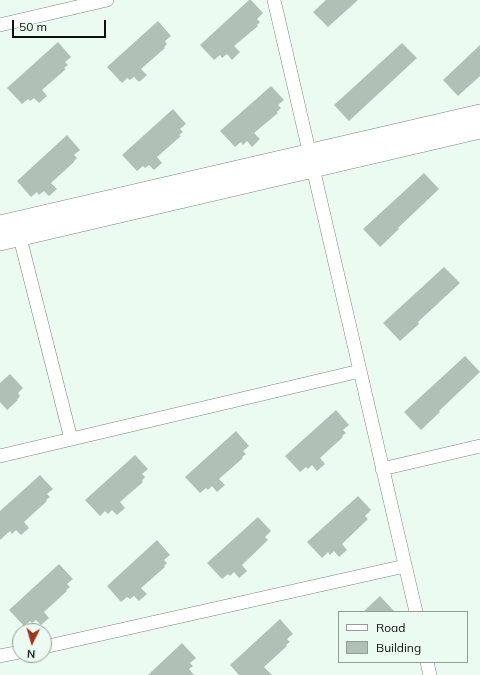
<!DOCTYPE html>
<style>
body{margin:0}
#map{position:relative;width:480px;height:675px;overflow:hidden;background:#ecfbf1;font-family:Mulish,sans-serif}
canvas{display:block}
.legend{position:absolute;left:338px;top:611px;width:130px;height:52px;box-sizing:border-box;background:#ecfbf1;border:1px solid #929d96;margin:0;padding:5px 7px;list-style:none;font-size:12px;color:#0c110e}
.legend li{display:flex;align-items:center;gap:8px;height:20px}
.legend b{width:20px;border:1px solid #929d96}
.north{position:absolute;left:12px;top:623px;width:40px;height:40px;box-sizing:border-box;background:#ecfbf1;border:1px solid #929d96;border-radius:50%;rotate:185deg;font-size:11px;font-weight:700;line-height:16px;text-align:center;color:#0c110e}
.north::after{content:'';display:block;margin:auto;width:14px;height:18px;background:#9e351c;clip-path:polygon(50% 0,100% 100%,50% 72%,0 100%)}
.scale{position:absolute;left:12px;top:20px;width:94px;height:18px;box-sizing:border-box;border:2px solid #0c110e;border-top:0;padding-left:5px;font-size:12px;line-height:14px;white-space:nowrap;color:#0c110e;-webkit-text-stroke:3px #ecfbf1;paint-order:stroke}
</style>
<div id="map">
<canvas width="480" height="675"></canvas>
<ul class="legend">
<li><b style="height:5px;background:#fff"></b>Road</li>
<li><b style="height:11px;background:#b1c0b6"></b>Building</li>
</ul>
<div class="north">N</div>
<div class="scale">50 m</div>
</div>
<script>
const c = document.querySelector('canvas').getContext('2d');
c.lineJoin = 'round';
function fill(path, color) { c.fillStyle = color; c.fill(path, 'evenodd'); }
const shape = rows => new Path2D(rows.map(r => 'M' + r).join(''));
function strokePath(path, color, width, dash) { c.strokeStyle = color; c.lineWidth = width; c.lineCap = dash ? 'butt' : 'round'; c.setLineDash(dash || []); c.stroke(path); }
const building = shape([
 [249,0,251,0,263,13,257,19,260,22,257,25,258,26,234,46,240,52,232,60,227,54,222,58,220,55,214,60,200,45],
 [326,0,358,0,328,27,313,12],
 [158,21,171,36,165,41,167,44,164,47,165,48,141,69,147,75,139,82,134,77,130,80,127,78,122,83,107,67],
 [58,42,71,57,65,62,68,65,64,68,66,69,42,90,47,96,39,103,34,98,30,101,28,99,22,104,7,88],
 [402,43,417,58,349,121,334,105],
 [480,45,480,76,458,96,443,80],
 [271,86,284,100,278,105,281,108,277,112,278,113,254,133,260,139,252,147,247,141,243,145,241,142,235,147,220,131],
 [173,109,186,124,180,129,183,132,179,135,181,136,157,157,162,163,154,170,149,165,145,168,143,166,137,171,122,155],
 [67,135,80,150,74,155,77,158,74,161,74,162,51,183,57,189,49,196,44,191,39,195,37,192,31,197,17,181],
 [424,173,439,189,398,228,399,229,380,247,363,229],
 [444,267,460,283,418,322,419,324,400,341,383,323],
 [465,356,480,372,439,411,440,412,421,430,404,412],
 [10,374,23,388,18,393,20,396,17,400,18,400,7,410,0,402,0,383],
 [336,410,349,425,343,430,346,433,342,436,343,437,320,458,325,464,317,471,312,465,308,469,306,467,300,472,285,456],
 [236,431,249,446,243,451,246,454,242,457,243,458,219,479,225,485,217,492,212,486,208,490,206,488,200,493,185,477],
 [135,455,148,469,142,474,145,477,142,481,143,482,120,502,125,508,117,515,112,510,108,514,105,511,100,516,85,500],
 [40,475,53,489,47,494,50,497,46,500,47,501,24,522,29,528,21,535,16,530,12,534,10,531,0,540,0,511],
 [358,496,371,510,365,516,368,519,342,544,347,550,339,557,334,551,330,555,328,552,322,558,307,542],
 [258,517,271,531,265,537,268,540,242,565,247,571,239,578,234,572,230,576,228,574,222,579,207,563],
 [157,540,170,555,164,560,167,563,164,566,165,567,141,588,147,594,139,601,134,596,130,599,127,597,121,602,107,586],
 [59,564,73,579,67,584,70,587,66,590,67,591,44,612,49,618,41,625,36,620,32,623,30,621,24,626,9,610],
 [380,596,395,612,363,612],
 [280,619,293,634,287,639,290,642,286,645,287,646,264,667,272,675,239,675,230,665],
 [182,643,196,658,190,663,193,666,189,669,194,675,148,675]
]);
const street = shape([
 [274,0,416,612],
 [0,25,107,0],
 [18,230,71,439],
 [0,456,360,371],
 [382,469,480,446],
 [44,647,405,566],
 [0,656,20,652],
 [427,662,430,675]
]);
const secondary = shape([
 [0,225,480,114],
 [0,241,480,129]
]);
fill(building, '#b1c0b6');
strokePath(street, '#79877e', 14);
strokePath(secondary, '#79877e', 20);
strokePath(street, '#fff', 13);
strokePath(secondary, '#fff', 19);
</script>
